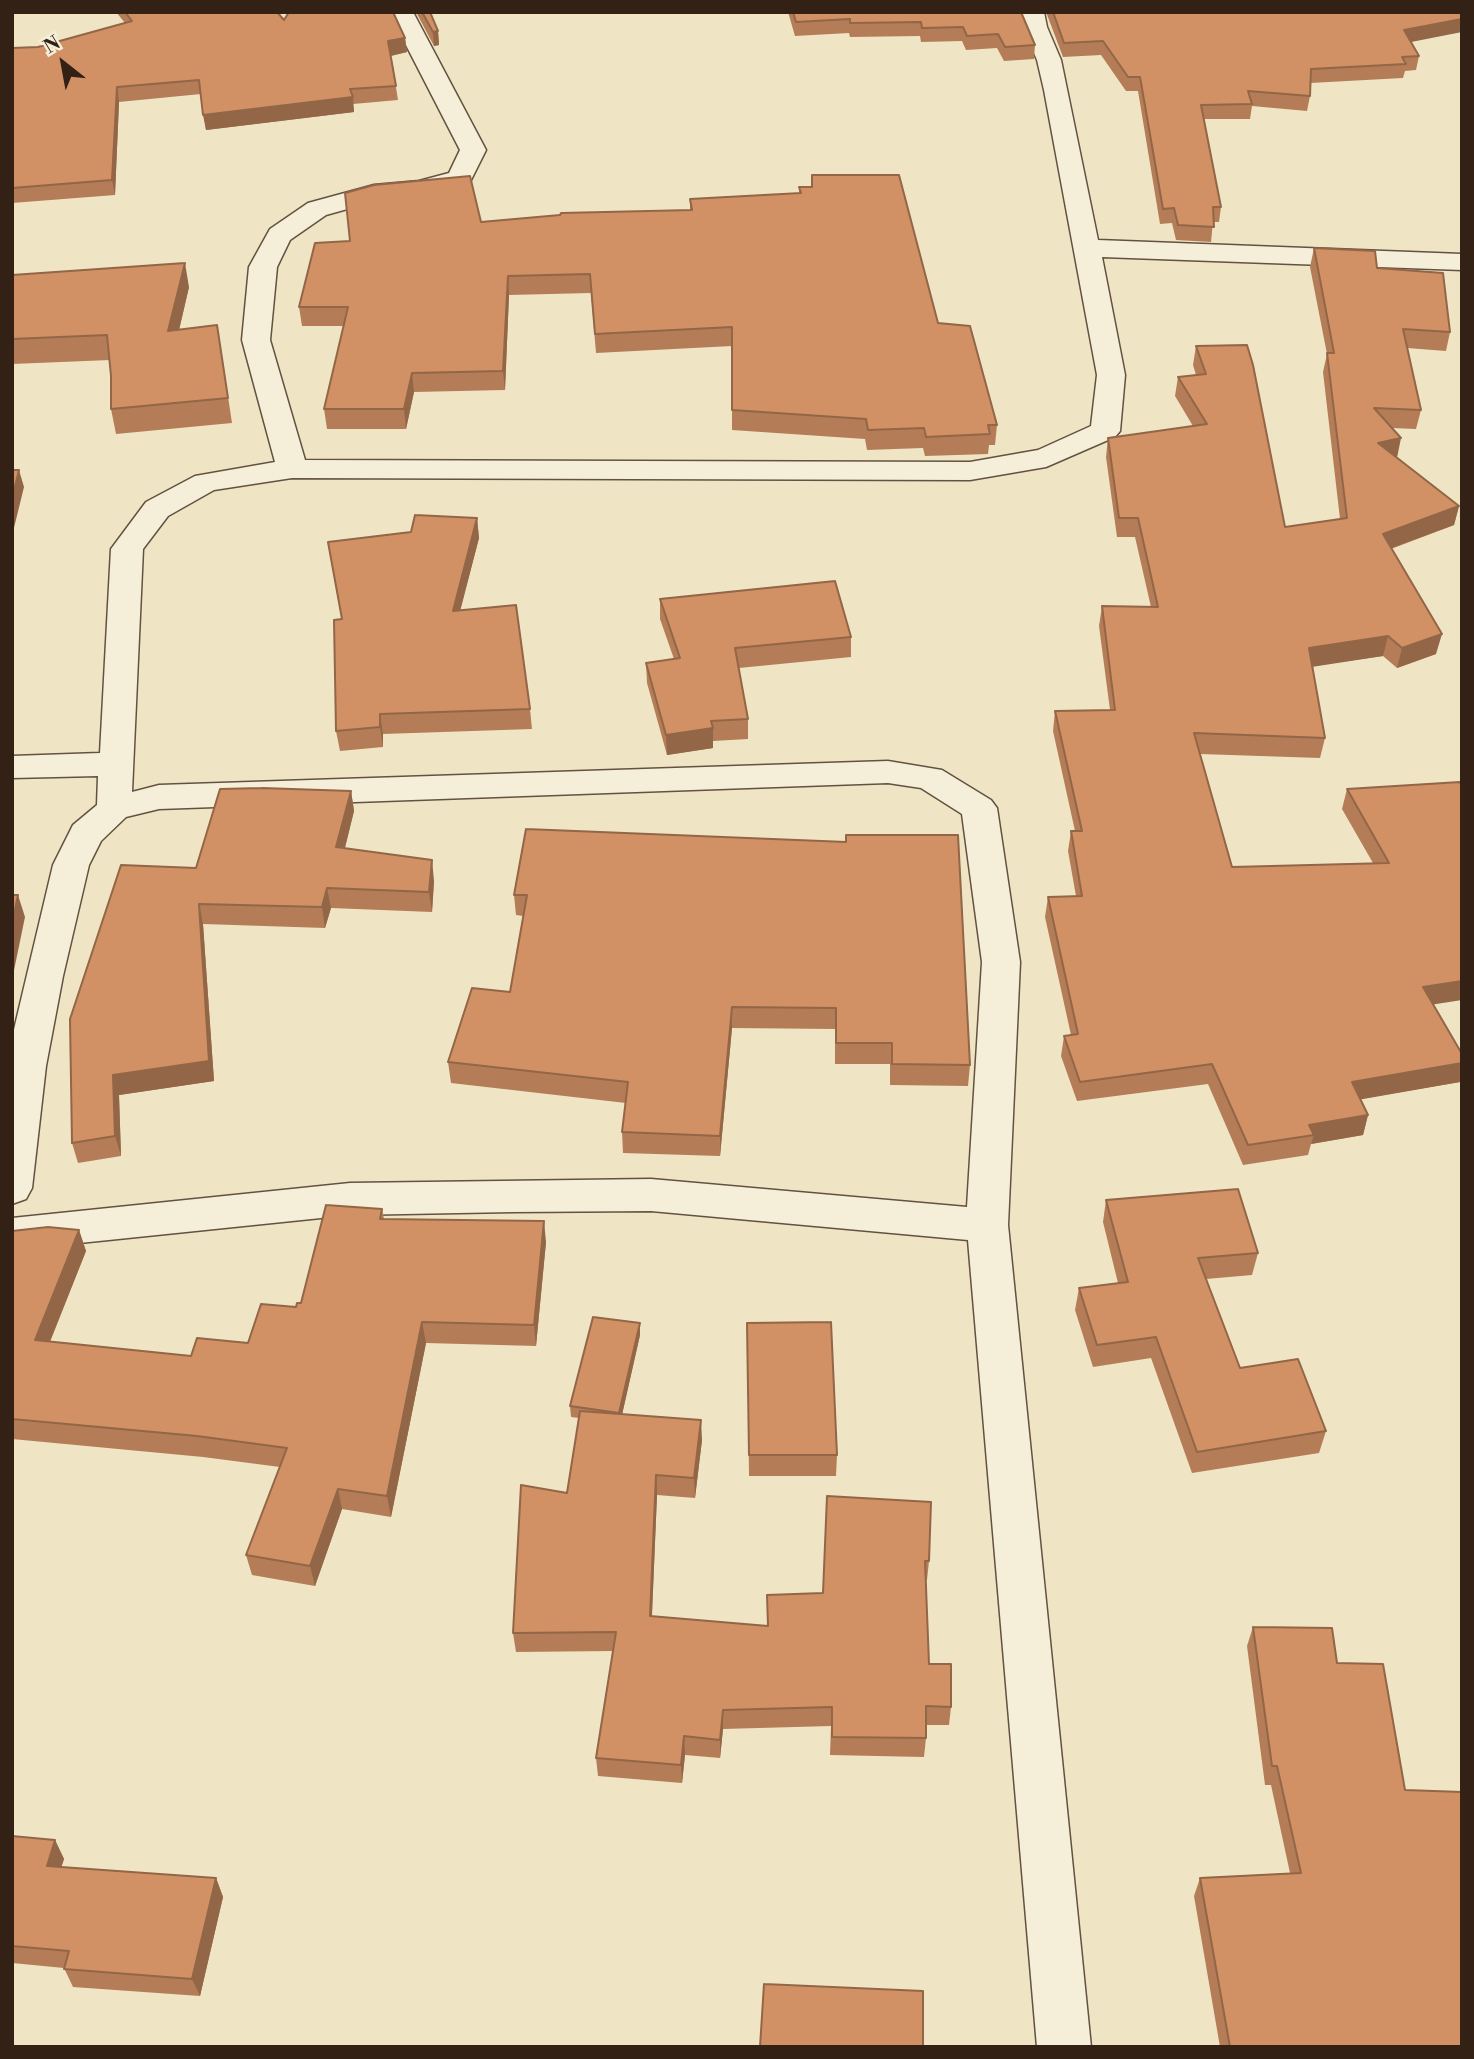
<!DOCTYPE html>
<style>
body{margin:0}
#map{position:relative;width:1474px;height:2059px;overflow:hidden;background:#efe5c5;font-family:"Libre Bodoni",serif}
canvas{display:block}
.frame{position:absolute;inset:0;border:14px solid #342115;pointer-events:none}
.north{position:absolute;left:28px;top:28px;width:70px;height:70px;-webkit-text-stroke:5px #f5eed9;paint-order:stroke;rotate:329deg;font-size:19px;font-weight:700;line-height:28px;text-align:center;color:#342115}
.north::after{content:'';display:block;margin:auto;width:24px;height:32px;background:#342115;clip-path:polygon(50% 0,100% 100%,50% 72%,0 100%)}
</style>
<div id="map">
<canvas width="1474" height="2059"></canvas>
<div class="frame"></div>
<div class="north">N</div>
</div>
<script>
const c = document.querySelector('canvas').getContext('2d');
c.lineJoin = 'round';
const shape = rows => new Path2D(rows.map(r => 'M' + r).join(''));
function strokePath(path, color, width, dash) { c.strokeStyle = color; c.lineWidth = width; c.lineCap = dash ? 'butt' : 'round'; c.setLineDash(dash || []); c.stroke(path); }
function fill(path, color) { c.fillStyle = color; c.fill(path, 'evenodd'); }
const minor = shape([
 [389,12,413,12,486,150,469,184,420,197,376,201,326,215,290,240,277,267,270,340,305,460,970,462,1038,450,1091,426,1097,375,1044,90,1037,60,1023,27,1020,12,1044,12,1047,27,1061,60,1098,240,1462,254,1462,270,1102,257,1125,375,1120,431,1115,437,1046,467,970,480,292,478,214,490,168,516,143,549,132,792,159,785,888,761,942,770,991,800,997,808,1020,962,1008,1225,1091,2047,1037,2047,968,1240,651,1211,513,1212,350,1215,12,1250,12,1218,350,1183,651,1179,967,1207,982,962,962,814,921,788,888,783,159,809,126,817,101,841,89,865,63,976,46,1066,32,1188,26,1199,12,1204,12,1038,53,865,73,825,97,805,98,776,12,778,12,756,100,753,111,549,146,502,195,476,275,462,242,340,249,267,270,229,308,203,374,185,419,181,449,173,460,150,389,12]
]);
const wall = shape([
 [116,12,277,12,284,20,405,38,407,52,391,56,398,100,353,104,354,112,206,130,201,94,119,102,115,195,12,203,12,48,38,47,125,23],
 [416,12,430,12,438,31,439,45,434,46],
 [788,12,1021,12,1035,45,1034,59,1004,61,997,48,966,50,962,41,921,42,920,36,850,37,849,33,795,36],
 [1046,12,1462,12,1411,42,1419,56,1416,70,1405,71,1403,78,1310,83,1310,96,1307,111,1252,106,1250,119,1204,119,1221,207,1219,222,1213,222,1211,242,1176,240,1172,223,1160,224,1138,91,1126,91,1101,55,1063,57],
 [812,175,938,323,997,425,995,445,989,445,988,454,925,456,923,448,867,450,865,439,732,430,732,346,596,353,591,293,509,295,505,390,414,392,406,429,327,429,324,409,344,326,302,326,299,307,350,241,481,222,690,210,690,199,799,193,799,187,811,187],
 [1314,248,1377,268,1450,332,1446,351,1407,348,1421,410,1416,429,1392,428,1397,458,1459,506,1454,525,1391,549,1436,654,1397,668,1383,656,1312,666,1325,738,1320,758,1200,754,1232,867,1373,863,1342,809,1347,789,1460,782,1433,1004,1462,1054,1462,1075,1460,1082,1360,1099,1368,1115,1363,1135,1311,1144,1308,1155,1243,1165,1208,1084,1077,1101,1061,1056,1064,1036,1071,1035,1045,917,1048,897,1076,896,1068,851,1071,831,1075,831,1053,731,1055,711,1110,710,1099,626,1102,606,1151,607,1135,537,1117,537,1106,457,1108,438,1193,426,1175,396,1178,377,1196,375,1193,365,1196,346,1285,527,1340,519,1323,372,1327,354,1310,267],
 [12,275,189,287,179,330,221,350,232,423,116,434,111,409,111,376,110,360,12,364],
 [477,518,479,538,460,610,530,709,532,729,383,734,383,747,340,751,336,731,341,619,411,532],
 [660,599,851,637,851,657,739,668,748,719,748,739,713,741,713,748,667,755,647,683,646,663,674,659,660,619],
 [351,791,354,811,345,848,434,881,432,912,331,908,325,928,203,924,214,1081,119,1095,121,1156,78,1163,72,1143,196,868],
 [526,829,970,1065,968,1086,890,1085,890,1064,835,1064,835,1029,732,1028,720,1156,623,1153,622,1132,626,1103,451,1083,448,1062,510,992,523,916,516,915,514,895],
 [1106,1200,1258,1253,1252,1275,1206,1279,1240,1368,1326,1431,1319,1453,1192,1473,1151,1358,1093,1367,1075,1310,1079,1288,1118,1283,1103,1222],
 [382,1209,384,1219,546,1242,536,1346,426,1343,391,1517,342,1509,315,1586,252,1575,246,1555,280,1467,203,1457,12,1439,12,1231,79,1230,86,1251,50,1342,191,1356,248,1343,301,1303],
 [747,1323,837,1455,836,1476,749,1476],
 [640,1335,622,1414,702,1440,695,1498,657,1495,652,1616,767,1626,767,1595,823,1593,827,1496,929,1561,927,1580,926,1580,929,1664,951,1707,949,1725,926,1725,926,1738,924,1757,830,1755,831,1726,723,1729,720,1758,685,1755,682,1783,598,1776,596,1758,613,1651,516,1652,513,1633,567,1493,579,1418,571,1417,570,1406],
 [1253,1627,1337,1663,1405,1790,1462,2047,1220,2047,1194,1896,1200,1878,1290,1873,1271,1785,1265,1785,1247,1646],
 [12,1836,55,1840,64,1859,61,1867,216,1878,223,1897,200,1996,73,1987,64,1968,12,1963]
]);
const shadedWall = shape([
 [1462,19,1462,32,1401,44,1404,30],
 [438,31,439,45,434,46,433,32],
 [405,38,407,52,390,56,388,41],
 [117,87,119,102,115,195,112,180],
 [353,97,354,112,206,130,203,115],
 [185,263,189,287,173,356,168,331],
 [508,276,509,295,505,390,503,371],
 [412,373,414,392,406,429,404,409],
 [1401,438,1397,458,1378,443],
 [19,470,24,487,12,536,12,499],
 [1459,506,1454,525,1378,553,1383,534],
 [477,518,479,538,455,631,453,611],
 [1442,634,1436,654,1397,668,1402,648],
 [1388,636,1383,656,1305,668,1309,648],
 [380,714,383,734,383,747,380,727],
 [713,728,713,748,667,755,666,735],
 [351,791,354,811,340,867,336,847],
 [432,860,434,881,432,912,429,892],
 [327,888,331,908,325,928,322,907],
 [18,895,25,917,12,980,12,924],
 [199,904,203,924,214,1081,119,1095,121,1156,115,1136,113,1075],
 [1462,981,1462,1000,1417,1007,1423,987],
 [732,1007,732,1028,720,1156,720,1136],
 [1462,1063,1462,1075,1460,1082,1346,1102,1352,1082],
 [1368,1115,1363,1135,1311,1144,1314,1135,1309,1125],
 [544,1221,546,1242,536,1346,534,1325],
 [79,1230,86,1251,42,1361,35,1340],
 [422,1322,426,1343,391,1517,387,1496],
 [640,1323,640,1335,620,1424,619,1413],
 [701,1420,702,1440,695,1498,694,1478],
 [656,1475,657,1495,651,1635,650,1616],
 [338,1489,342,1509,315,1586,310,1566],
 [723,1710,723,1729,720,1758,720,1740],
 [684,1736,685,1755,682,1783,681,1765],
 [55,1840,64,1859,56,1884,47,1866],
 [216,1878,223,1897,200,1996,192,1979]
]);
const building = shape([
 [125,12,277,12,284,20,289,12,393,12,405,38,388,41,396,86,350,89,353,97,203,115,199,80,117,87,112,180,12,188,12,48,38,47,132,21,125,12],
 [422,12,430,12,438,31,433,32,422,12],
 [793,12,1021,12,1035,45,1005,47,998,34,967,36,963,27,922,28,921,22,850,23,850,19,796,22,793,12],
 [1053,12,1462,12,1462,19,1404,30,1419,56,1402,57,1406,64,1311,69,1310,96,1248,91,1252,104,1201,105,1221,207,1213,207,1214,227,1178,225,1174,208,1163,209,1140,77,1128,77,1103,41,1064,43,1053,12],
 [812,175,899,175,938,323,970,326,997,425,988,425,990,434,926,437,924,428,868,430,866,419,732,410,732,327,595,334,590,274,508,276,503,371,412,373,404,409,324,409,348,307,299,307,315,243,350,241,345,193,374,185,470,176,481,222,560,215,561,213,692,210,690,199,801,193,799,187,812,187,812,175],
 [1314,248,1375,251,1377,268,1443,273,1450,332,1403,329,1421,410,1374,408,1401,438,1378,443,1459,506,1383,534,1442,634,1402,648,1388,636,1309,648,1325,738,1194,733,1232,867,1389,863,1347,789,1460,782,1462,786,1462,981,1423,987,1462,1054,1462,1063,1352,1082,1368,1115,1309,1125,1314,1135,1248,1145,1212,1064,1080,1082,1064,1036,1078,1034,1048,897,1082,896,1071,831,1082,831,1055,711,1115,710,1102,606,1158,607,1138,518,1119,518,1108,438,1207,424,1178,377,1206,374,1196,346,1247,345,1253,365,1285,527,1347,518,1327,353,1334,353,1314,248],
 [185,263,168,331,217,325,228,398,111,409,111,376,107,335,12,339,12,275,185,263],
 [12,470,19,470,12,499,12,470],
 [415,515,477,518,453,611,516,605,530,709,380,714,380,727,336,731,334,620,342,619,328,542,411,532,415,515],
 [835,581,851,637,735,648,748,719,711,721,713,728,666,735,646,663,680,658,660,599,835,581],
 [262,788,351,791,336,847,432,860,429,892,327,888,322,907,199,904,209,1061,113,1075,115,1136,72,1143,70,1019,121,865,196,868,220,789,262,788],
 [526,829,846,842,846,835,958,835,970,1065,892,1064,892,1043,836,1043,836,1008,732,1007,720,1136,622,1132,628,1082,448,1062,472,988,510,992,527,895,514,895,526,829],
 [12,895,18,895,12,924,12,895],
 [1238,1189,1258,1253,1198,1258,1240,1368,1298,1359,1326,1431,1197,1452,1156,1337,1097,1345,1079,1288,1128,1282,1106,1200,1238,1189],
 [326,1205,382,1209,380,1219,544,1221,534,1325,422,1322,387,1496,338,1489,310,1566,246,1555,287,1448,197,1436,12,1419,12,1231,48,1227,79,1230,35,1340,191,1356,197,1338,248,1343,261,1304,296,1307,297,1303,301,1303,326,1205],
 [593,1317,640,1323,619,1413,570,1406,593,1317],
 [831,1322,837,1455,749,1455,747,1323,831,1322],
 [580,1411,701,1420,694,1478,656,1475,650,1616,768,1626,767,1595,823,1593,827,1496,931,1502,929,1561,925,1561,929,1664,951,1664,951,1707,926,1706,926,1738,832,1737,832,1707,723,1710,720,1740,684,1736,681,1765,596,1758,616,1632,513,1633,521,1485,567,1493,580,1411],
 [1253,1627,1332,1628,1337,1663,1383,1664,1405,1790,1462,1792,1462,2047,1230,2047,1200,1878,1301,1873,1277,1766,1272,1766,1253,1627],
 [12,1836,55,1840,47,1866,216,1878,192,1979,64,1969,69,1951,12,1946,12,1836],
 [764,1984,923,1991,923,2047,760,2047,764,1984]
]);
strokePath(minor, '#635241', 3);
fill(minor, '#f5eed9');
fill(wall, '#b47d57');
fill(shadedWall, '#926647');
fill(building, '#d19165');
strokePath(building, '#926647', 2);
</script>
